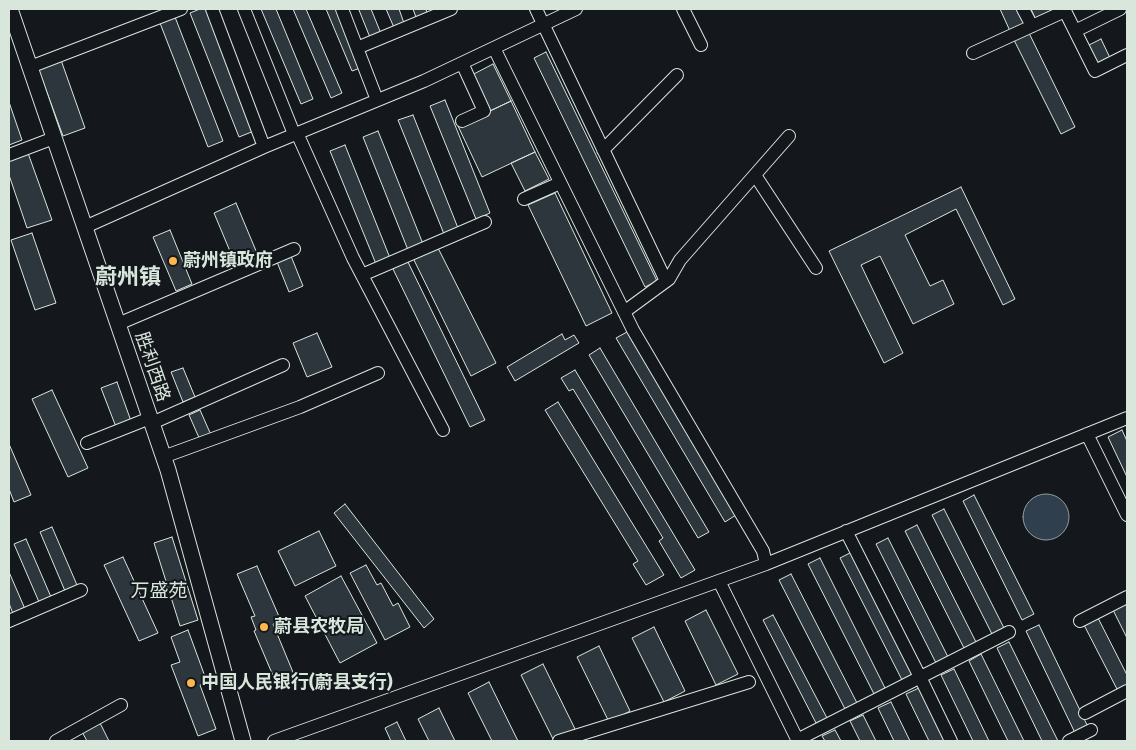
<!DOCTYPE html>
<meta charset="utf-8">
<style>
body{margin:0}
#map{position:relative;width:1136px;height:750px;overflow:hidden;background:#14181c;font-family:"Fira Sans",sans-serif}
canvas{display:block}
.frame{position:absolute;inset:0;border:10px solid #d8e6dc;pointer-events:none}
</style>
<div id="map">
<canvas width="1136" height="750"></canvas>
<div class="frame"></div>
</div>
<script>
const c = document.querySelector('canvas').getContext('2d');
c.lineJoin = 'round';
function fill(path, color) { c.fillStyle = color; c.fill(path, 'evenodd'); }
const shape = rows => new Path2D(rows.map(r => 'M' + r).join(''));
function strokePath(path, color, width, dash) { c.strokeStyle = color; c.lineWidth = width; c.lineCap = dash ? 'butt' : 'round'; c.setLineDash(dash || []); c.stroke(path); }
function drawText(font, color, halo, rows, align = 'center') {
  c.font = font + ' "Fira Sans","Noto Sans SC",sans-serif'; c.lineWidth = 4; c.setLineDash([]); c.textBaseline = 'middle'; c.strokeStyle = halo; c.fillStyle = color; for (const [text, x, y, turn = 0] of rows) {
    c.save(); c.translate(x, y); c.rotate((+turn || 0) * Math.PI / 180); c.textAlign = isNaN(turn) ? turn : align; if (halo) c.strokeText(text, 0, 0); c.fillText(text, 0, 0); c.restore();
  }
}
const water = shape([
 '1023 517a23 23 0 1 1 46 0a23 23 0 1 1-46 0Z'
]);
const building = shape([
 [200,9,206,9,254,131,239,137,190,13,200,9],
 [261,9,276,9,313,99,301,104,261,9],
 [293,9,306,9,342,93,331,98,293,9],
 [326,9,338,9,363,67,352,71,326,9],
 [361,9,371,9,382,36,371,40,359,10,361,9],
 [386,9,399,9,405,26,395,30,386,9],
 [413,9,426,9,428,16,417,20,413,9],
 [1000,9,1017,9,1024,24,1010,31,1000,9],
 [1031,9,1054,9,1035,18,1031,9],
 [175,17,223,141,208,147,160,23,175,17],
 [1029,33,1075,127,1061,134,1014,40,1029,33],
 [1101,39,1111,60,1098,66,1087,46,1101,39],
 [546,52,657,281,645,287,534,58,546,52],
 [61,60,85,128,63,136,38,68,61,60],
 [493,64,511,101,488,112,470,76,493,64],
 [445,100,490,213,476,219,430,106,445,100],
 [511,101,535,152,482,177,458,126,511,101],
 [9,102,22,140,9,145,9,102],
 [413,115,458,228,444,234,398,120,413,115],
 [378,131,423,244,408,250,363,137,378,131],
 [345,145,390,258,376,264,330,151,345,145],
 [535,152,549,179,525,191,511,163,535,152],
 [28,153,52,220,27,228,9,175,9,160,28,153],
 [961,187,1015,299,1003,305,956,209,905,235,930,286,943,280,954,304,913,324,880,256,861,265,903,353,884,363,829,251,961,187],
 [555,193,612,313,586,326,528,205,555,193],
 [236,203,259,258,237,268,214,213,236,203],
 [170,230,192,284,176,291,153,237,170,230],
 [32,233,56,303,35,310,11,240,32,233],
 [437,246,496,363,471,376,413,258,437,246],
 [291,256,303,286,289,292,277,262,291,256],
 [407,260,485,420,470,427,392,267,407,260],
 [627,332,736,515,725,522,616,338,627,332],
 [317,333,332,367,307,377,293,343,317,333],
 [562,334,565,340,574,335,579,343,515,381,507,367,562,334],
 [600,348,709,532,698,538,589,355,600,348],
 [183,368,195,397,183,402,171,372,183,368],
 [575,370,695,570,681,578,659,541,663,538,573,389,569,391,561,378,575,370],
 [117,382,131,421,116,427,101,388,117,382],
 [52,390,88,468,68,477,32,399,52,390],
 [558,402,664,575,646,585,633,564,638,561,545,410,558,402],
 [200,410,211,435,200,440,189,415,200,410],
 [1122,430,1127,441,1127,477,1108,437,1122,430],
 [9,444,31,495,14,502,9,489,9,444],
 [974,495,1034,614,1022,620,963,501,974,495],
 [345,504,434,619,424,628,334,513,345,504],
 [944,509,1004,628,992,634,932,515,944,509],
 [917,525,977,644,965,650,905,531,917,525],
 [52,527,77,585,65,591,40,532,52,527],
 [319,531,336,566,295,586,278,551,319,531],
 [172,537,198,620,180,626,154,543,172,537],
 [888,538,948,657,936,663,876,544,888,538],
 [26,539,51,597,39,602,14,544,26,539],
 [852,552,914,674,902,680,840,558,852,552],
 [123,557,158,633,139,641,104,565,123,557],
 [820,558,885,688,874,694,808,564,820,558],
 [366,565,377,585,381,583,393,606,398,603,410,627,385,640,350,573,366,565],
 [257,566,281,621,273,624,295,677,277,685,254,631,256,630,251,617,255,616,237,574,257,566],
 [9,572,25,609,13,614,9,603,9,572],
 [791,574,857,703,845,709,779,580,791,574],
 [341,576,377,643,340,663,305,596,341,576],
 [1127,604,1127,638,1113,610,1127,604],
 [706,610,738,674,716,685,685,621,706,610],
 [773,615,827,718,816,723,763,620,773,615],
 [1097,616,1127,675,1127,686,1118,691,1083,623,1097,616],
 [1039,625,1089,729,1076,735,1026,631,1039,625],
 [654,627,685,691,664,702,632,638,654,627],
 [188,630,207,682,200,685,216,729,198,736,171,665,180,662,171,637,188,630],
 [1009,642,1058,741,1042,741,997,648,1009,642],
 [599,646,630,711,609,722,577,657,599,646],
 [981,654,1024,741,1008,741,969,661,981,654],
 [543,664,575,729,553,739,521,675,543,664],
 [954,669,989,741,973,741,941,675,954,669],
 [489,682,518,741,492,741,468,693,489,682],
 [919,688,945,741,929,741,906,694,919,688],
 [891,702,910,741,894,741,878,708,891,702],
 [439,708,455,741,429,741,418,719,439,708],
 [863,715,876,741,860,741,850,721,863,715],
 [99,721,109,741,87,741,81,730,99,721],
 [397,722,406,741,391,741,385,728,397,722],
 [835,730,841,741,825,741,822,736,835,730]
]);
const minor = shape([
 [212,9,264,147],
 [244,9,294,134],
 [342,9,377,100],
 [536,9,666,281],
 [683,9,701,45],
 [1023,9,1032,26],
 [1064,9,1095,71,1127,55],
 [1075,31,1120,9],
 [357,48,451,9],
 [494,48,633,330,763,551,766,564],
 [973,53,1065,11],
 [30,67,181,9],
 [462,121,484,111,462,63],
 [297,133,353,258,443,430],
 [603,150,677,75],
 [9,155,54,138],
 [755,175,816,268],
 [524,199,560,183],
 [85,227,264,147,424,81,576,9],
 [362,275,485,222],
 [624,312,669,279,680,260,789,136],
 [118,324,294,249],
 [152,423,283,365],
 [1087,434,1127,515],
 [87,443,150,418],
 [163,457,300,407,378,373],
 [846,531,920,677,951,741],
 [719,581,798,741],
 [9,621,81,590],
 [1080,621,1127,597],
 [1085,713,1127,691],
 [797,740,1009,632],
 [56,741,121,705],
 [274,741,766,564,1127,418],
 [559,741,749,682],
 [1069,741,1091,730]
]);
const major = shape([
 [10,9,168,470,243,741]
]);
const markers = [
 [173,261,5,"#ffb74d"],
 [264,627,5,"#ffb74d"],
 [191,683,5,"#ffb74d"]
];
const poiNames = [
 ["蔚州镇政府",183,261],
 ["蔚县农牧局",274,627],
 ["中国人民银行(蔚县支行)",201,683]
];
const streetNames = [
 ["胜利西路",152,367,71]
];
const neighbourhoodNames = [
 ["万盛苑",159,592]
];
const districtNames = [
 ["蔚州镇",128,278]
];
fill(water, '#2f3f4d');
strokePath(water, '#939e99', 1);
fill(building, '#2c363c');
strokePath(building, '#d8e6dc', 1);
strokePath(minor, '#d8e6dc', 14);
strokePath(major, '#d8e6dc', 17);
strokePath(minor, '#14181c', 12);
strokePath(major, '#14181c', 15);
for (const [x, y, r, color] of markers) { const dot = new Path2D(); dot.arc(x, y, r, 0, 2 * Math.PI); c.fillStyle = color; c.fill(dot); strokePath(dot, '#14181c', 2); }
drawText('bold 18px', '#d8e6dc', '#14181c', poiNames, 'left');
drawText('18px', '#d8e6dc', '#14181c', streetNames);
drawText('19px', '#d8e6dc', '#14181c', neighbourhoodNames);
drawText('bold 22px', '#d8e6dc', '#14181c', districtNames);
</script>
